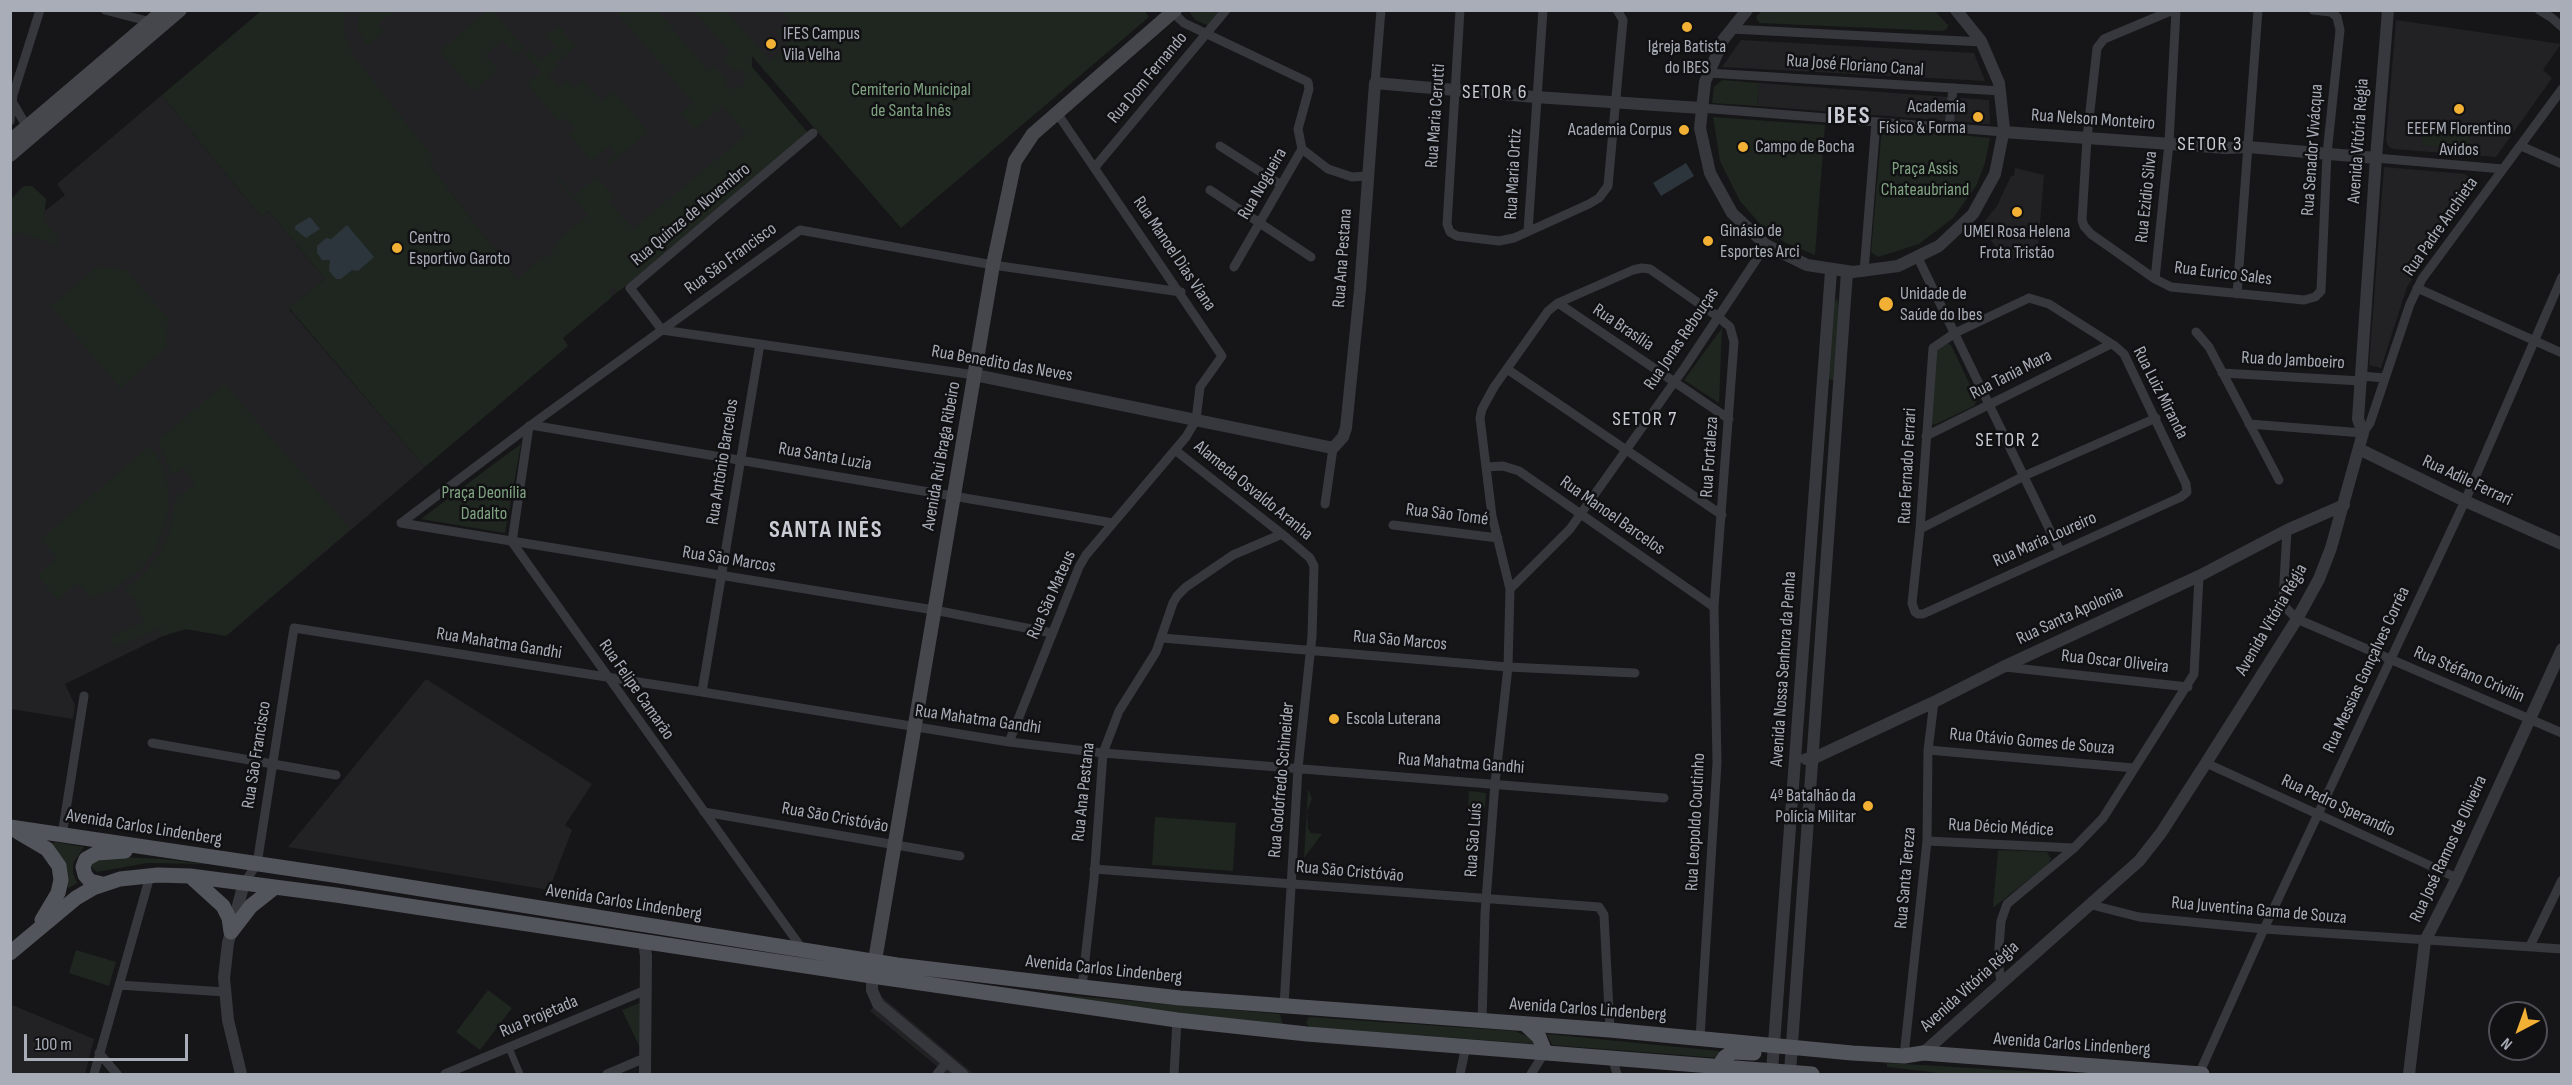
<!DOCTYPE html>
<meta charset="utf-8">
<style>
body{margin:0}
#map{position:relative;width:2572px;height:1085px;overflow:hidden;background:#161618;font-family:"Sofia Sans Condensed",sans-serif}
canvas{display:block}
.frame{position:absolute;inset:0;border:12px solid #a8adb8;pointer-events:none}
.north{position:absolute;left:2488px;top:1001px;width:60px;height:60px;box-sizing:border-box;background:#111113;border:2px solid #4d4f55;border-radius:50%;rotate:221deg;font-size:16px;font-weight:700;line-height:24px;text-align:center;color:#a8adb8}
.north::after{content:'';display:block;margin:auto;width:21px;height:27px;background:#f2b134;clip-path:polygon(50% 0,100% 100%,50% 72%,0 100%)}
.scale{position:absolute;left:24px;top:1034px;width:164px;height:27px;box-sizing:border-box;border:3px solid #a8adb8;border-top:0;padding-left:8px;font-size:18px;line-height:21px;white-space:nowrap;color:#a8adb8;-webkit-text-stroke:4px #111113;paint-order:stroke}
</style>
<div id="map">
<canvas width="2572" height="1085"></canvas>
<div class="frame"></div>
<div class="north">N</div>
<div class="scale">100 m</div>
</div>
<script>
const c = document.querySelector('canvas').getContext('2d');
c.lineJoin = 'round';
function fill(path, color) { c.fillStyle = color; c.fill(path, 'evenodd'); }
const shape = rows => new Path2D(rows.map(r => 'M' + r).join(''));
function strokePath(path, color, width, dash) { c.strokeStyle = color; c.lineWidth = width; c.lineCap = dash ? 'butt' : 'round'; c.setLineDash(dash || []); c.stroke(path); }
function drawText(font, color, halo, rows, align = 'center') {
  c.font = font + ' "Sofia Sans Condensed",sans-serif'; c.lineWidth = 5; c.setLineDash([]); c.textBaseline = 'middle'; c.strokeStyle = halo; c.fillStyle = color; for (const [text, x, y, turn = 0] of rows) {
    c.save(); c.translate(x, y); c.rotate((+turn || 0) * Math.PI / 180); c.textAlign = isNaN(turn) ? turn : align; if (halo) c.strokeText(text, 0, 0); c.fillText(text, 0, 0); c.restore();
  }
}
const built = shape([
 [312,11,790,11,811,35,766,73,752,55,752,67,808,133,562,338],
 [2396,20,2561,44,2543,70,2552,78,2496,157,2393,149,2388,146,2386,140],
 [1741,40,1974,53,1985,81,1722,67],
 [1759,83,1989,100,1990,124,1757,106],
 [162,95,261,217,269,211,325,279,289,309,425,467,226,636,186,629,163,636,65,684,75,705,73,719,11,709,10,201,22,187,32,186,46,199,45,211,65,195,57,184],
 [2384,167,2465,174,2473,179,2475,185,2472,193,2423,256,2426,258,2407,287,2381,368,2369,365],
 [2015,168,2044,175,2038,248,2008,262,1980,227,1997,206,2011,176,2014,176],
 [426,679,592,784,565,825,572,830,549,890,288,847],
 [882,997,974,1074,946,1074,870,1011],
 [10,1004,94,1039,85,1074,11,1074]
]);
const green = shape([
 [488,10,492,11,524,48,516,55,502,40,485,55,498,70,473,91,440,51],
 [1144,10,1149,17,901,228,751,55,752,67,808,133,618,292,613,287,608,292,612,297,563,338,568,346,425,467,289,308,325,279,269,211,261,217,162,95,261,11,345,11,344,32,352,54,435,160,430,165,517,279,538,261,551,255,559,239,588,215,556,178,558,177,574,196,597,177,614,197,609,202,633,229,746,135,723,106,694,130,680,114,693,103,617,12,618,11,658,11,708,71,715,66,724,77,726,86,735,90,744,85,745,75,741,70,732,69,723,59,730,53,694,11,726,11,770,61,788,45,777,32,790,20,781,11],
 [1188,10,1222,11,1209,26,1195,20],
 [359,11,394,11,378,24,384,32,367,46,358,30],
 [1762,11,1935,11,1948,25,1947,29,1942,31,1759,23,1756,17],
 [559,26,576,46,555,64,557,67,548,75,558,87,567,80,574,88,583,80,601,101,614,91,648,132,609,165,607,162,616,154,609,146,591,161,569,134,575,129,566,118,560,123,527,84,541,72,524,54,530,50,540,61,556,48,546,36],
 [1722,80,1759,83,1757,106,1712,103,1714,87],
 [1713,117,1825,125,1815,255,1786,243,1773,234,1761,225,1740,201,1720,161],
 [2424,121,2471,125,2469,149,2422,145],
 [1882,127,1990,138,1985,163,1976,186,1953,218,1919,244,1878,257,1871,252],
 [25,186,32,186,46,199,43,220,59,239,57,245,17,232,11,237,11,201],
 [97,267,126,270,168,318,166,348,120,388,51,306],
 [1837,297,1839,307,1834,380,1828,379,1833,306],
 [1722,328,1719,403,1684,380],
 [1948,343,1952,347,1977,400,1974,406,1934,425,1931,423,1936,353,1938,350],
 [225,384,350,529,226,636,186,629,163,636,160,628,115,647,111,637,144,622,132,594,128,596,125,589,146,572,160,553,170,530,175,500,195,483,183,468,172,476,158,440],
 [521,444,505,533,421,519,491,466],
 [150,446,163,466,169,492,167,519,155,550,142,568,114,589,91,598,78,583,58,600,37,575,57,558,41,539],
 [1308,789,1312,799,1307,811,1308,828,1311,833,1322,834,1304,858],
 [1469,791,1486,793,1485,807,1480,809,1468,809],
 [1155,817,1236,823,1233,871,1152,865],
 [55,842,84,847,73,863,73,873,77,883,69,888,66,886,52,844],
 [1998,850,2047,852,2051,859,2048,864,1993,908],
 [121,857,161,859,207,864,147,863,97,872,92,868,92,863,99,858],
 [76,950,116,962,109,986,69,973],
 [488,990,512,1008,480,1050,456,1032],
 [1005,990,1280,1014,1283,1025,1004,993],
 [642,1002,644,1056,622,1010],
 [1309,1017,1514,1031,1529,1037,1536,1044,1309,1027,1306,1022],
 [1547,1034,1719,1051,1719,1058,1552,1045],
 [1887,1063,2072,1074,1948,1074,1887,1067]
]);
const water = shape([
 [1686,163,1694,176,1661,196,1653,183],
 [310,217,320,229,306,238,295,229,295,226],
 [347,225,374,257,358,271,352,270,341,279,336,279,329,271,330,260,322,260,317,253,317,246,326,238,331,239]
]);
const pedestrian = shape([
 [509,1048,520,1074]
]);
const minor = shape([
 [105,10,151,22],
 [1170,10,1184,23,1308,82,1309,89,1298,129,1302,149,1234,267],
 [1460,10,1447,224,1450,232,1457,236,1499,241,1514,238,1589,204,1599,198,1608,186,1623,20,1617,10],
 [2173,10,2104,39,2097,48,2087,138,2082,220,2084,226,2091,234,2155,279,2171,287,2304,300,2315,297,2321,291,2327,154,2340,30,2337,17,2331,12,2313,10],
 [2539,10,2552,18,2562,27],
 [1731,29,1982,42],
 [1708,73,2001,91],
 [1375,83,1381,10],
 [13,103,27,127],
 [1701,108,2004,132],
 [10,121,13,95,40,10],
 [1949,127,1953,88],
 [813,133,630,288,662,330,975,375],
 [1220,146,1281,185],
 [2521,146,2562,164],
 [1302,149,1328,169,1352,177,1367,176],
 [2376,158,2503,169],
 [1095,167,1226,10],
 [1210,190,1311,257],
 [1528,231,1543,10],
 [1918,258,2060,551],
 [1864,272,1876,122],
 [2155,279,2169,143,2176,10],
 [2417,288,2562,353],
 [2237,294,2258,10],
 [2029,298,2049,304,2115,346,2124,354,2186,484,2187,492,2181,497,1923,614,1918,614,1915,612,1912,603,1920,529,1933,348,1955,333,2029,298],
 [1558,303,1729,419],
 [2196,332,2209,347,2279,480],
 [1507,369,1722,515],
 [2222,373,2361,381],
 [2361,376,2385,378],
 [2249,424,2363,433,2370,423,2410,304,2422,279,2562,89],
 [531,425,1113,523],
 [529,426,512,542,803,950],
 [1926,436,2111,344],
 [1175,450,1282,534,1310,558,1314,566,1312,636,1298,768,1284,1006],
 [1486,467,1503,466,1519,471,1714,607],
 [1325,504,1333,448],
 [401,523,531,425,800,230,993,265,1181,292],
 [401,523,934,610,1052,633],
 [1393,525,1498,538],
 [1920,529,2024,476,2156,418],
 [2287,530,2283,599,2286,608,2297,619,2562,733],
 [1510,589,1570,529,1685,367,1766,245],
 [1162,638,1508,667,1635,673],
 [2005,667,2188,687],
 [702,692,760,344],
 [1009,742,1079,567,1086,555,1186,437,1196,420,1200,387,1222,356,1057,113],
 [152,743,336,775],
 [1928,750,2134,768],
 [2206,763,2457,878],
 [704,812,960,856],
 [62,835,84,696],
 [1927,841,2074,848],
 [1094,869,1599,907,1604,915,1610,1030],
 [244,883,257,864,294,628,702,692,1009,742,1103,753,1664,798],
 [2092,905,2139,917,2264,929,2562,949],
 [2530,946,2562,880],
 [2001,982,1998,960,2001,921,2007,904,2074,848,2103,818,2194,674,2199,576],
 [119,985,225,992],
 [1082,987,1094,879,1103,753,1119,711,1156,652,1173,603,1177,596,1186,587,1233,555,1282,534],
 [1482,1022,1485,913,1495,783,1508,667,1510,589,1492,516,1480,418,1482,409,1494,387,1548,311,1558,303,1633,270,1642,268,1650,269,1717,316,1730,327,1734,342,1714,607,1717,763,1700,1038],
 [99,1053,117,1074],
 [1904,1056,1927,841,1928,750,1934,702],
 [1612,1057,1617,1074],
 [94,1074,150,876],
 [445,1074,646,990],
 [607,1074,645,1058],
 [937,1074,947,1062],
 [1174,1074,1177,1020],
 [1460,1074,1466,1046],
 [1531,1074,1545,1052],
 [2199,1074,2264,929,2465,501,2562,277]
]);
const tertiary = shape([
 [1747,10,1723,40,1705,82,1700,128,1710,173,1732,213,1766,245,1807,265,1853,272,1898,266,1939,246,1973,214,1995,174,2004,129,1999,83,1981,41,1956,10],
 [2004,132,2226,148,2248,147,2376,158],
 [975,375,1333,448,1343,437,1346,428,1360,289,1375,83,1535,97,1701,108],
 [2359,449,2465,501,2562,544],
 [1806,759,1812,759,1934,702,2003,667,2199,576,2287,530,2344,505],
 [644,941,646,956,645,1074],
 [872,976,872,990,878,1004,962,1074],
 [1923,1053,2139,861,2161,833,2206,763,2297,619,2319,579,2331,548,2363,433,2358,419,2376,158,2388,10],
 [1772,1071,1831,271],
 [1790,1072,1847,272],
 [241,1074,228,1020,224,978,228,943,244,883],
 [2409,1074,2425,941,2457,878,2562,649]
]);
const secondary = shape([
 [10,141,164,10],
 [10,155,180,10],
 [873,972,993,265,1015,161,1033,134,1175,10]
]);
const primary = shape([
 [10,827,340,876,897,965,1082,987,1180,998,1610,1030,1852,1053,1904,1056,1923,1053,2202,1074],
 [18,832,47,849,59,866,61,880,58,893,42,920],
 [190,876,223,906,229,918,231,932],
 [102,884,90,881,85,875,83,867,86,859,97,853,125,851],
 [231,932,251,906,275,887],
 [10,953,76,898,93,888,120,879,158,875,190,876,336,895,872,976,1177,1020,1307,1034,1812,1074],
 [1525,1024,1539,1037,1545,1052],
 [1719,1066,1725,1057,1733,1052,1754,1053]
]);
const markers = [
 [1687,27,6,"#f2b134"],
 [771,44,6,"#f2b134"],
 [2459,109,6,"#f2b134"],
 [1978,117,6,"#f2b134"],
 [1684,130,6,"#f2b134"],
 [1743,147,6,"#f2b134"],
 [2017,212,6,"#f2b134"],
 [1708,241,6,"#f2b134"],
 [397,248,6,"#f2b134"],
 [1886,304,8,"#f2b134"],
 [1334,719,6,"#f2b134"],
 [1868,806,6,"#f2b134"]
];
const poiNames = [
 ["IFES Campus",783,34],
 ["Vila Velha",783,55],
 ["Igreja Batista",1687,47,"center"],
 ["do IBES",1687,68,"center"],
 ["Academia",1966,107,"right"],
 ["Físico & Forma",1966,128,"right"],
 ["EEEFM Florentino",2459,129,"center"],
 ["Avidos",2459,150,"center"],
 ["Academia Corpus",1672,130,"right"],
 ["Campo de Bocha",1755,147],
 ["Ginásio de",1720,231],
 ["Esportes Arci",1720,252],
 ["UMEI Rosa Helena",2017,232,"center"],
 ["Frota Tristão",2017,253,"center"],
 ["Centro",409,238],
 ["Esportivo Garoto",409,259],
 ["Unidade de",1900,294],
 ["Saúde do Ibes",1900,315],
 ["Escola Luterana",1346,719],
 ["4º Batalhão da",1856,796,"right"],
 ["Polícia Militar",1856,817,"right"]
];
const streetNames = [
 ["Rua José Floriano Canal",1855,66,4],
 ["Rua Dom Fernando",1148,78,-50],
 ["Rua Maria Cerutti",1436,116,-86],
 ["Rua Nelson Monteiro",2093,120,4],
 ["Avenida Vitória Régia",2359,141,-86],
 ["Rua Senador Vivácqua",2313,150,-86],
 ["Rua Maria Ortiz",1514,174,-87],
 ["Rua Nogueira",1263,184,-60],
 ["Rua Ezidio Silva",2147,197,-84],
 ["Rua Quinze de Novembro",691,215,-40],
 ["Rua Padre Anchieta",2441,227,-55],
 ["Rua Manoel Dias Viana",1174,254,56],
 ["Rua Ana Pestana",1343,258,-86],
 ["Rua São Francisco",731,259,-36],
 ["Rua Eurico Sales",2223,274,7],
 ["Rua Brasília",1623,328,34],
 ["Rua Jonas Rebouças",1682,339,-56],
 ["Rua do Jamboeiro",2293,361,3],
 ["Rua Benedito das Neves",1002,364,10],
 ["Rua Tania Mara",2011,375,-27],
 ["Rua Luiz Miranda",2160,393,63],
 ["Avenida Rui Braga Ribeiro",942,456,-80],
 ["Rua Santa Luzia",825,457,10],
 ["Rua Fortaleza",1710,457,-86],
 ["Rua Antônio Barcelos",723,462,-81],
 ["Rua Fernado Ferrari",1908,466,-87],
 ["Rua Adile Ferrari",2467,481,25],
 ["Alameda Osvaldo Aranha",1253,491,39],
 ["Rua São Tomé",1447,515,7],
 ["Rua Manoel Barcelos",1612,516,35],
 ["Rua Maria Loureiro",2045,540,-24],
 ["Rua São Marcos",729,560,9],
 ["Rua São Mateus",1052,595,-66],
 ["Rua Santa Apolonia",2070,616,-25],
 ["Avenida Vitória Régia",2272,620,-60],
 ["Rua São Marcos",1400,641,5],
 ["Rua Mahatma Gandhi",499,644,9],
 ["Rua Oscar Oliveira",2115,662,6],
 ["Avenida Nossa Senhora da Penha",1784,669,-86],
 ["Rua Messias Gonçalves Corrêa",2367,670,-65],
 ["Rua Stéfano Crivilin",2469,675,23],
 ["Rua Felipe Camarão",636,690,55],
 ["Rua Mahatma Gandhi",978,720,8],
 ["Rua Otávio Gomes de Souza",2032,742,5],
 ["Rua São Francisco",257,755,-81],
 ["Rua Mahatma Gandhi",1461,764,4],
 ["Rua Godofredo Schineider",1282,780,-85],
 ["Rua Ana Pestana",1084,792,-84],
 ["Rua Pedro Sperandio",2338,806,25],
 ["Rua São Cristóvão",835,818,10],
 ["Rua Leopoldo Coutinho",1696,822,-87],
 ["Avenida Carlos Lindenberg",144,828,9],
 ["Rua Décio Médice",2001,828,3],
 ["Rua São Luís",1474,840,-86],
 ["Rua José Ramos de Oliveira",2449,849,-65],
 ["Rua São Cristóvão",1350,872,5],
 ["Rua Santa Tereza",1906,878,-85],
 ["Avenida Carlos Lindenberg",624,903,9],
 ["Rua Juventina Gama de Souza",2259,911,5],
 ["Avenida Carlos Lindenberg",1104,970,6],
 ["Avenida Vitória Régia",1970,987,-42],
 ["Avenida Carlos Lindenberg",1588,1010,4],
 ["Rua Projetada",539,1017,-23],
 ["Avenida Carlos Lindenberg",2072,1045,4]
];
const parkNames = [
 ["Cemiterio Municipal",911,90],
 ["de Santa Inês",911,111],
 ["Praça Assis",1925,169],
 ["Chateaubriand",1925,190],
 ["Praça Deonília",484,493],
 ["Dadalto",484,514]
];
const neighbourhoodNames = [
 ["SETOR 6",1495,93],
 ["SETOR 3",2210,145],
 ["SETOR 7",1645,420],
 ["SETOR 2",2008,441]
];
const districtNames = [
 ["IBES",1849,117],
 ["SANTA INÊS",826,531]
];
fill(built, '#222225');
fill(green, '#1e261f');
fill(water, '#2c353c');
strokePath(pedestrian, '#37383d', 7);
strokePath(minor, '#37383d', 9);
strokePath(tertiary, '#37383d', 12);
strokePath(secondary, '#45474d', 14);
strokePath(primary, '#53555c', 15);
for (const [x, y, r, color] of markers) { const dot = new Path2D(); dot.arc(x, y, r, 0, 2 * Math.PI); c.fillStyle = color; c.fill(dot); strokePath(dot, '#111113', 2); }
drawText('18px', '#a8adb8', '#111113', poiNames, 'left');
drawText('18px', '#a8adb8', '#111113', streetNames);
drawText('18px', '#7fa381', '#111113', parkNames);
c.letterSpacing = '1.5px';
drawText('20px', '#c9ccd4', '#111113', neighbourhoodNames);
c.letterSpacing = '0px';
c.letterSpacing = '1.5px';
drawText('bold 24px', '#c9ccd4', '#111113', districtNames);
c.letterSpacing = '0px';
</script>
